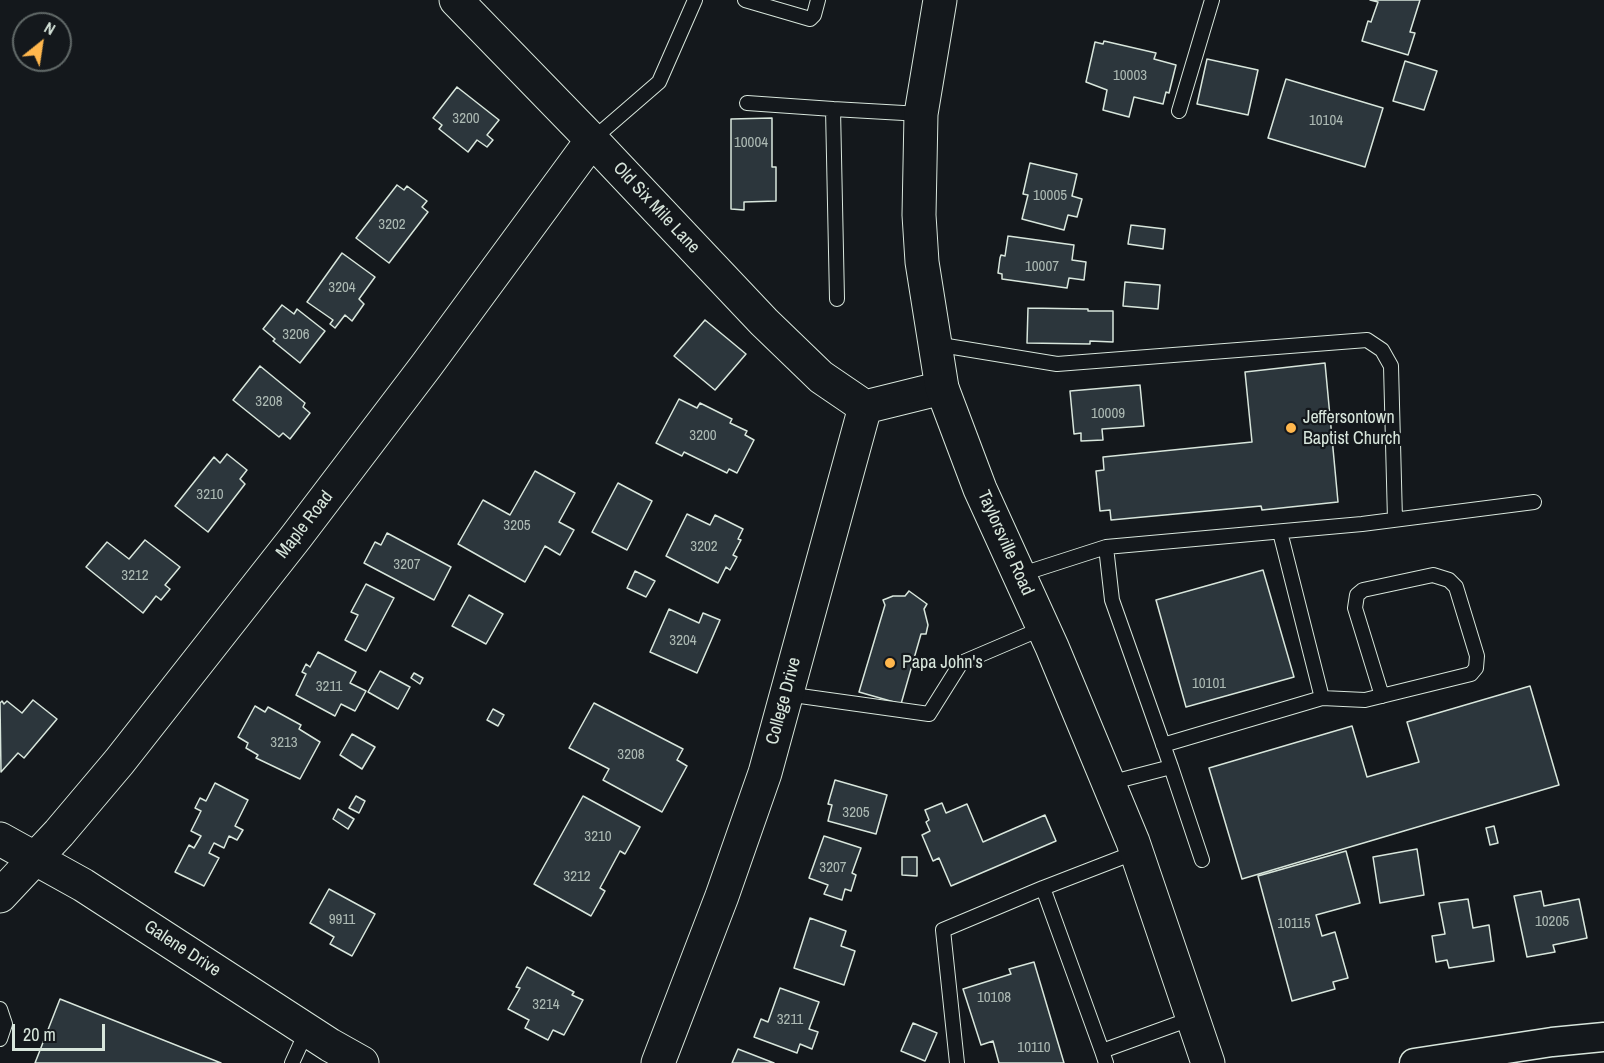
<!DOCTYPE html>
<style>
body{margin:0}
#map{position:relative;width:1604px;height:1063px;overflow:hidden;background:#14181c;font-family:"Archivo Narrow",sans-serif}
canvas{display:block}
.north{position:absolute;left:12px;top:12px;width:60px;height:60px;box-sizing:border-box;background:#14181c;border:2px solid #626a69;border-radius:50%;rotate:30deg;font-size:16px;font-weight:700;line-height:24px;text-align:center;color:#d8e6dc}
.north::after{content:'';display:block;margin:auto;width:21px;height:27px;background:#ffb74d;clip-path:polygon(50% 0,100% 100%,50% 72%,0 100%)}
.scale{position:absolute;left:12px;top:1024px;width:93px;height:27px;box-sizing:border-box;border:3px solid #d8e6dc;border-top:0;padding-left:8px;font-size:18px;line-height:21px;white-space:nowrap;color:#d8e6dc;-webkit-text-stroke:4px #14181c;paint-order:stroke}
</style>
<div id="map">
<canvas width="1604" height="1063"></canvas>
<div class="north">N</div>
<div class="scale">20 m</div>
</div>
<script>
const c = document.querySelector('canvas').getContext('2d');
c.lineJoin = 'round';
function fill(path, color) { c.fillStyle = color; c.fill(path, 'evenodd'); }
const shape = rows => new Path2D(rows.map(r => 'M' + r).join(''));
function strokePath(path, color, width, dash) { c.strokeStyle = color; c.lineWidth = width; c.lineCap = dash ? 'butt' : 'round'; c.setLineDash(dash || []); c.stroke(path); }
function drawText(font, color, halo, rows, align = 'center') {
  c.font = font + ' "Archivo Narrow",sans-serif'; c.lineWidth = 4.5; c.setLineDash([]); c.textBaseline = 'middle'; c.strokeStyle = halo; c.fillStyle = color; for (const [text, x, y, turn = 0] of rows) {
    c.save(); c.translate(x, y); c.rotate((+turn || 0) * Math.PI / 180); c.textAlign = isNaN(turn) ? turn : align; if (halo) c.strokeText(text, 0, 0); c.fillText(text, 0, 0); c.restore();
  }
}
const building = shape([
 [1370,0,1420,0,1410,32,1415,33,1408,55,1362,41,1368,21,1371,22,1378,2,1370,0],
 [1104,41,1156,53,1154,59,1176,65,1169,93,1166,92,1163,104,1134,97,1129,117,1103,110,1107,90,1086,82,1095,42,1103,44,1104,41],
 [1207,59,1258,70,1248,115,1197,104,1207,59],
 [1405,61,1437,71,1424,110,1393,101,1405,61],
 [1286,79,1383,108,1365,167,1268,138,1286,79],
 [457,87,499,120,487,135,493,140,487,147,477,140,468,152,439,129,442,125,433,118,457,87],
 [772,118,772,167,776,167,776,201,744,202,744,210,731,209,731,119,772,118],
 [1030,163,1077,174,1072,196,1082,199,1077,217,1068,215,1064,230,1022,219,1028,195,1023,194,1030,163],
 [397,185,404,190,407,186,427,201,422,207,428,212,389,263,356,238,397,185],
 [1131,225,1165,229,1163,249,1128,244,1131,225],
 [1008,236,1074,245,1072,260,1086,262,1084,280,1069,278,1067,288,1002,279,1002,274,998,273,1000,258,1001,255,1005,256,1008,236],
 [342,253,375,277,359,299,364,304,352,321,345,315,335,328,330,324,333,320,307,302,342,253],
 [1125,282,1160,285,1158,309,1123,306,1125,282],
 [282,305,294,314,297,309,325,331,300,363,273,341,275,339,263,329,282,305],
 [1028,308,1088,309,1088,311,1113,311,1113,342,1090,341,1090,344,1027,343,1028,308],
 [705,320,746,354,715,390,674,356,705,320],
 [1325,363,1338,502,1262,510,1261,506,1111,520,1110,510,1100,511,1096,471,1104,470,1103,457,1252,442,1245,372,1325,363],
 [260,366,305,403,303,407,310,413,290,439,283,433,279,437,233,400,260,366],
 [1140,385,1144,426,1102,429,1103,440,1081,441,1081,433,1074,434,1070,391,1140,385],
 [679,399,697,408,700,403,732,419,730,423,747,431,745,435,754,440,737,473,729,469,727,473,684,452,682,456,656,443,679,399],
 [227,454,247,470,240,479,245,484,208,532,175,506,214,457,220,463,227,454],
 [535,471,575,493,559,522,574,530,560,555,545,546,525,582,458,544,483,500,510,515,535,471],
 [618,483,652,501,627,550,592,532,618,483],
 [687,514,710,525,715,515,743,529,738,539,741,540,733,555,737,557,730,570,726,567,718,583,666,556,687,514],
 [387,533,451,567,434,600,364,563,375,542,381,545,387,533],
 [145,540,180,567,165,585,170,589,161,600,156,596,143,613,86,567,107,542,129,559,145,540],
 [1263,570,1294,677,1186,707,1156,600,1263,570],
 [635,571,655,581,646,597,627,588,635,571],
 [366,584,394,598,366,651,345,640,358,615,351,612,366,584],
 [909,591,927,604,924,609,928,625,926,634,921,634,901,704,859,692,885,605,883,600,893,596,905,596,909,591],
 [469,595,503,614,486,644,452,626,469,595],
 [669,609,699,623,703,613,720,620,697,673,650,652,669,609],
 [318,652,356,672,350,683,366,691,355,711,341,704,335,716,296,695,306,674,302,672,306,664,310,667,318,652],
 [380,671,410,687,398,709,368,692,380,671],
 [414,673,423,678,420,684,411,678,414,673],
 [1530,686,1559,785,1242,879,1209,768,1352,726,1367,777,1419,762,1407,722,1530,686],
 [33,700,57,719,24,758,18,753,1,772,0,703,2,701,4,704,7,701,22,713,33,700],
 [594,703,683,749,677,760,687,766,662,812,603,780,609,769,569,748,594,703],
 [255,706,265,712,268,707,301,725,299,729,320,742,300,779,256,758,258,755,246,748,248,743,238,737,255,706],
 [493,709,504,715,498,726,487,720,493,709],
 [352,734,375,747,362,769,340,755,352,734],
 [835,780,887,795,876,834,828,821,832,805,828,804,835,780],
 [215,783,248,800,235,826,243,830,237,840,229,836,224,848,214,843,209,853,219,858,204,886,175,872,189,845,194,848,201,836,191,831,201,811,195,808,200,798,206,801,215,783],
 [356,796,365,801,359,813,349,808,356,796],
 [583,796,640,827,625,854,620,851,606,877,600,888,605,891,591,916,534,884,583,796],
 [942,803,946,813,967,804,983,842,1045,815,1056,841,951,886,939,858,933,861,922,835,930,831,926,822,929,820,925,810,942,803],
 [338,809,354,819,348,829,333,819,338,809],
 [1494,826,1498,843,1490,845,1486,828,1494,826],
 [824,836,861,848,852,873,856,875,851,891,845,889,842,900,824,894,828,885,809,878,824,836],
 [1417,849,1424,895,1380,903,1373,857,1417,849],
 [1346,851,1360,903,1316,915,1322,936,1335,932,1348,978,1333,982,1335,989,1292,1001,1258,876,1346,851],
 [902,857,917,857,917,876,902,875,902,857],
 [329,889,375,914,352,956,330,944,334,937,310,923,329,889],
 [1541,891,1544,906,1579,899,1587,938,1553,945,1555,952,1527,957,1514,896,1541,891],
 [1468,899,1473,928,1489,925,1494,961,1449,968,1447,960,1436,962,1432,936,1445,934,1439,903,1468,899],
 [810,918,846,931,841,946,855,951,844,985,794,968,810,918],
 [1034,962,1064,1063,999,1063,993,1041,981,1045,963,989,1011,974,1009,969,1034,962],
 [527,967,574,992,572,995,583,1000,564,1035,553,1030,548,1040,525,1028,529,1020,508,1009,520,988,516,987,527,967],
 [780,988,819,1002,809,1029,818,1032,812,1049,800,1044,797,1053,754,1037,761,1019,768,1022,780,988],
 [60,999,221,1063,35,1063,60,999],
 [913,1023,937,1033,925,1061,901,1051,913,1023],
 [738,1049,774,1063,732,1063,738,1049]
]);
const service = shape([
 [745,0,810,19,814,15,818,0],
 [747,103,833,109],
 [1179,111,1212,0],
 [592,140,659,82,695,0],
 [837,299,833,109,921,114],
 [935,344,1057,364,1367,340,1382,350,1391,366,1395,520],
 [1280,532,1322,698],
 [1106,547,1112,600,1171,767],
 [1019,575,1106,547,1362,524,1534,502],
 [786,694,929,714,961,663,1043,628],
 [1163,745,1322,698,1365,700,1471,674,1476,668,1477,656,1456,587,1449,580,1433,575,1363,590,1357,595,1355,608,1382,696],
 [1109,783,1171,767,1202,860],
 [0,1009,5,1024,0,1039],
 [1102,1051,1043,888,1136,852],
 [292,1063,307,1030],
 [957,1063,943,930,1043,888],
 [1106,1063,1102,1051,1193,1018]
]);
const minor = shape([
 [1414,1063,1552,1042,1604,1037]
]);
const tertiary = shape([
 [456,0,592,140,764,322,821,377,865,407],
 [865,407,942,388],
 [0,839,83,885,330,1045,362,1063],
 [0,896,59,833,119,762,296,537,426,366,592,140],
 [658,1063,722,896,765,773,865,407]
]);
const primary = shape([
 [940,0,921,114,919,215,922,262,942,388,980,489,1052,647,1133,842,1208,1063]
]);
const markers = [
 [1291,428,6,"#ffb74d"],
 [890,663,6,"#ffb74d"]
];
const numberNames = [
 ["10003",1130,76],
 ["3200",466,119],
 ["10104",1326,121],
 ["10004",751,143],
 ["10005",1050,196],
 ["3202",392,225],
 ["10007",1042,267],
 ["3204",342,288],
 ["3206",296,335],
 ["3208",269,402],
 ["10009",1108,414],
 ["3200",703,436],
 ["3210",210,495],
 ["3205",517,526],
 ["3202",704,547],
 ["3207",407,565],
 ["3212",135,576],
 ["3204",683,641],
 ["10101",1209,684],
 ["3211",329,687],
 ["3213",284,743],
 ["3208",631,755],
 ["3205",856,813],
 ["3210",598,837],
 ["3207",833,868],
 ["3212",577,877],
 ["9911",342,920],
 ["10205",1552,922],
 ["10115",1294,924],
 ["10108",994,998],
 ["3214",546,1005],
 ["3211",790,1020],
 ["10110",1034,1048]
];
const streetNames = [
 ["Old Six Mile Lane",656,208,47],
 ["Maple Road",305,525,-52],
 ["Taylorsville Road",1005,543,66],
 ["College Drive",784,701,-75],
 ["Galene Drive",182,949,33]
];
const poiNames = [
 ["Jeffersontown",1303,418],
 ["Baptist Church",1303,439],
 ["Papa John's",902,663]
];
fill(building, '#2c363c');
strokePath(building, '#d8e6dc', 1.5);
strokePath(service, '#d8e6dc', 16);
strokePath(minor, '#d8e6dc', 31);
strokePath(tertiary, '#d8e6dc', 35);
strokePath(primary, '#d8e6dc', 35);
strokePath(service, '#14181c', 14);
strokePath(minor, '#14181c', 28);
strokePath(tertiary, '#14181c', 33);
strokePath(primary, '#14181c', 33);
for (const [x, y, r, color] of markers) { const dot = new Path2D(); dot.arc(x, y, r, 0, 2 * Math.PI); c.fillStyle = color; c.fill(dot); strokePath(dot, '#14181c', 2); }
drawText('15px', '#adbab4', null, numberNames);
drawText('18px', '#d8e6dc', '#14181c', streetNames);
drawText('18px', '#d8e6dc', '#14181c', poiNames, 'left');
</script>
